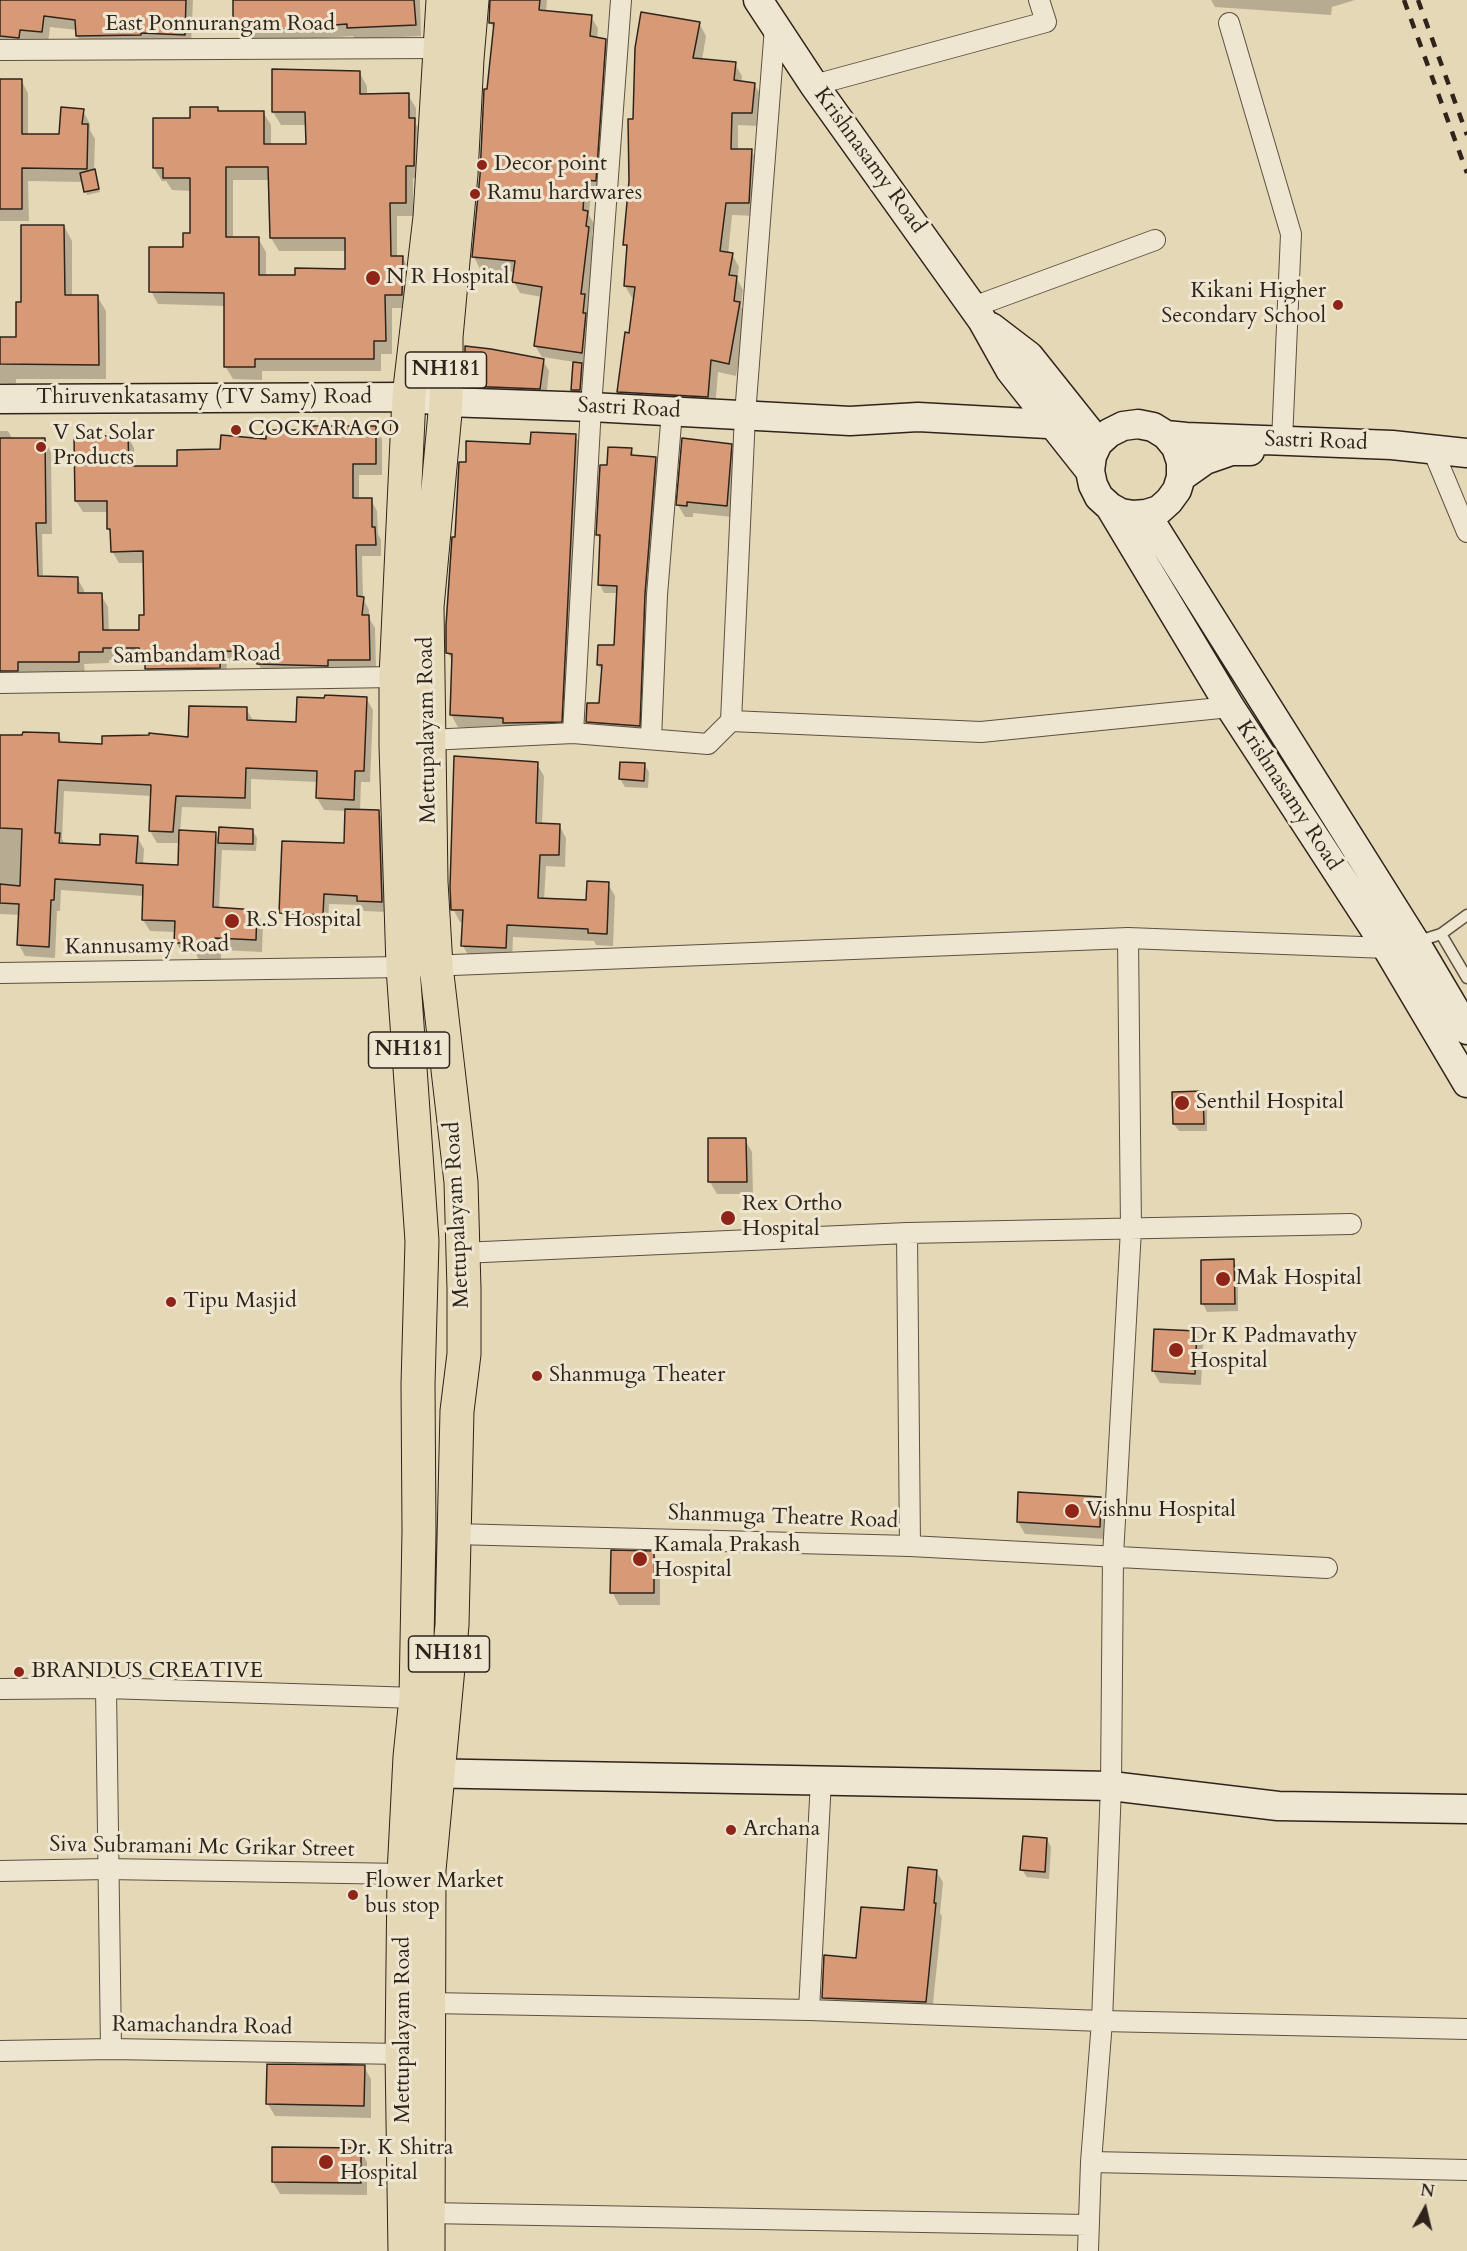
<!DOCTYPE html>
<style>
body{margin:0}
#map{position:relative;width:1467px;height:2251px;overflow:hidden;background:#e5d8b6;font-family:Cardo,serif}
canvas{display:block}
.north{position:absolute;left:1395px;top:2179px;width:60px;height:60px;-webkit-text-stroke:4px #eee6d0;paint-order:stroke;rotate:8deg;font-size:16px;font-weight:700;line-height:24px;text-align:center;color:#2f241b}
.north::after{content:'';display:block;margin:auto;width:21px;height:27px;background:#2f241b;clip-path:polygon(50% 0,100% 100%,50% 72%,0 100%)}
</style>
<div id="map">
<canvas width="1467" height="2251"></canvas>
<div class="north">N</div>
</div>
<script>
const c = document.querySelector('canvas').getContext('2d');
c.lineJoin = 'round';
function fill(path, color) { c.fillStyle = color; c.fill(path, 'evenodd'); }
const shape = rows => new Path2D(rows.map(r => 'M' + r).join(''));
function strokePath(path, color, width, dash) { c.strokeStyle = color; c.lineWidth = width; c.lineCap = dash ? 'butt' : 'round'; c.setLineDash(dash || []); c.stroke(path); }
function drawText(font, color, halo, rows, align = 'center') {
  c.font = font + ' Cardo,serif'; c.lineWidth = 6; c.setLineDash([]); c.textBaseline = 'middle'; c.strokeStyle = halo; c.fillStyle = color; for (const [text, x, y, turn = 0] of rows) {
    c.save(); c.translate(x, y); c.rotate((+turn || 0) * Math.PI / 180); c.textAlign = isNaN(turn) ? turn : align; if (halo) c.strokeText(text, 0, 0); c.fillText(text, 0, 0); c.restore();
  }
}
const shadow = shape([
 [0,0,193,0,191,46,84,47,77,36,77,30,50,27,48,43,0,47],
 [235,0,420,0,421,36,355,39,353,36,289,40,242,40,235,28],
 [491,0,547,0,546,12,591,17,598,28,597,39,605,40,612,52,602,192,591,191,589,215,594,224,592,235,595,240,588,302,591,307,588,364,580,363,586,372,584,397,577,397,572,389,575,362,542,357,535,346,542,297,520,293,514,282,515,272,480,269,474,257,495,31,490,22],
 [1211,0,1355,0,1332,7,1331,15,1215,7],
 [699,23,706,36,702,60,735,64,742,76,741,83,754,84,762,97,759,126,738,125,738,150,751,151,759,163,756,216,732,215,728,254,732,254,739,267,737,279,743,290,741,307,747,316,736,376,718,372,715,409,626,404,619,392,630,334,635,298,632,298,625,286,628,250,625,244,634,121],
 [359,72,367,86,367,95,408,95,416,108,416,124,421,133,421,178,413,178,413,216,397,216,397,257,402,257,410,270,409,308,392,308,392,354,381,354,381,371,262,371,262,380,233,379,225,366,225,306,158,304,151,291,185,248,192,235,192,191,172,190,166,181,162,181,154,168,192,120,217,109,219,112,263,112,271,125,271,145,307,146,307,125,281,125,273,112],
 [233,180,270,180,271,238,279,251,347,251,347,270,296,276,266,277,266,252,258,238,233,238],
 [0,80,21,80,28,93,28,136,61,136,83,111,90,124,90,130,95,139,94,171,100,192,87,195,83,182,28,181,29,221,0,221],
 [64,226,72,241,72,296,97,296,106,311,106,379,16,379,16,383,0,383,0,339,18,339],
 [543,360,549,371,546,399,472,396,466,386],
 [375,427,382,439,382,475,359,475,359,500,371,500,377,511,378,534,381,540,381,556,362,556,363,598,369,610,369,618,375,628,376,671,265,676,258,663,227,662,226,679,153,680,142,659,109,660,109,663,84,664,85,673,0,683,0,431,8,431,13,440,44,440,51,452,52,534,42,534,43,578,77,578,84,590,84,595,101,595,108,607,109,632,141,631,146,616,145,563,119,563,112,551,109,512,83,512,76,501,128,436,134,448,135,467,179,467,221,450,310,431],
 [575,435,582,448,568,733,458,727,451,715,453,662,448,653,532,445],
 [731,446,737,457,733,517,693,513,693,517,685,517,678,505],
 [631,449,635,457,655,458,660,466,643,734,592,730,587,722,601,705,603,673,598,665,616,647,618,593,604,593,600,585,602,542,597,535,608,467],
 [366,698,373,710,370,782,361,782,360,811,378,812,384,822,387,912,364,911,361,905,329,904,328,924,287,922,281,912,345,845,347,811,324,810,317,798,318,782,251,779,251,809,182,807,180,832,215,834,220,841,252,830,257,838,256,851,222,850,219,909,256,912,263,924,262,952,221,950,221,961,199,960,196,954,183,954,176,942,176,932,150,931,143,920,144,896,61,890,60,911,57,911,55,958,25,956,19,945,20,915,0,914,0,736,58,735,63,743,104,745,190,739,246,709,253,720,297,724],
 [64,791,152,796,150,831,157,843,180,843,179,867,143,865,144,849,137,837,101,846,65,845,62,839],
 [537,764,544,776,542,825,559,825,566,838,565,867,546,866,544,900,588,901,608,884,615,896,613,946,596,945,594,941,513,937,512,960,470,958,463,946,464,922,460,922,453,909],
 [644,764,649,772,648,788,625,787,620,779],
 [1202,1092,1207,1100,1207,1131,1179,1131,1174,1124],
 [745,1140,752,1152,753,1194,717,1194,710,1182],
 [1233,1261,1238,1269,1238,1311,1207,1312,1203,1304],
 [1196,1332,1203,1344,1201,1385,1160,1383,1153,1371],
 [1100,1499,1107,1511,1106,1539,1025,1534,1018,1522],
 [653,1553,660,1565,660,1605,619,1605,612,1592],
 [1047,1839,1051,1847,1049,1879,1027,1877,1022,1870],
 [936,1871,943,1882,940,1913,942,1916,932,2013,830,2009,823,1998,825,1957,858,1960,905,1912],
 [364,2067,371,2079,371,2118,275,2116,268,2104],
 [360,2150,367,2162,367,2195,280,2194,273,2182]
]);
const building = shape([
 [0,0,186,0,185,35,141,33,141,35,76,36,75,20,44,16,42,32,20,30,19,38,0,36,0,0],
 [233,0,414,0,416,25,347,28,347,24,282,29,233,29,233,0],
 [490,0,540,0,539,10,592,15,590,36,606,39,596,181,585,180,583,210,588,211,586,226,589,227,581,294,585,294,583,313,586,313,582,353,534,346,542,287,512,282,515,261,472,257,480,175,484,89,487,89,494,23,489,23,490,0],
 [641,12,700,22,693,58,736,62,734,80,755,83,752,113,732,113,731,149,752,149,749,203,726,203,720,251,733,253,729,275,737,276,734,301,740,302,729,364,711,360,708,397,617,392,625,332,629,333,635,287,624,286,627,245,623,245,629,181,628,119,633,119,635,48,641,12],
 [272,69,360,71,360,94,409,93,409,118,415,118,414,166,406,166,406,203,390,203,391,256,403,256,402,295,385,295,386,341,374,341,374,359,255,359,255,367,224,367,224,293,149,292,149,247,183,247,183,233,190,233,190,178,163,178,163,168,153,168,153,118,190,118,190,107,218,107,218,111,264,111,264,144,306,144,305,112,272,112,272,69],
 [226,167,268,167,270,238,345,238,345,269,295,268,295,275,259,275,259,237,226,237,226,167],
 [0,79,22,79,22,134,59,134,61,107,84,109,82,124,88,124,87,169,22,168,22,209,0,209,0,79],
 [95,169,99,189,84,192,80,173,95,169],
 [21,225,64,225,65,295,98,295,99,365,0,364,0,337,16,337,16,302,21,302,21,225],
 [465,346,491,349,544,359,540,389,465,386,465,346],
 [573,362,582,363,580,390,571,390,573,362],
 [308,426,376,426,376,464,353,464,353,498,372,498,372,527,375,527,376,545,356,545,357,596,364,597,362,615,369,615,370,660,328,660,328,666,257,664,257,652,221,651,220,668,145,669,145,657,139,657,139,648,103,648,103,652,79,652,79,662,18,662,18,671,0,671,0,438,45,438,46,523,36,523,38,576,78,577,78,593,102,593,103,630,139,630,139,615,144,615,143,551,111,552,110,529,107,529,107,501,75,501,74,437,128,435,129,466,177,466,177,450,220,449,221,435,266,439,266,430,308,430,308,426],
 [531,432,576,434,562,722,503,723,503,718,450,715,452,654,446,653,446,625,452,537,455,537,459,462,466,462,466,441,530,444,531,432],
 [682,438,732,444,727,506,687,502,687,506,676,505,682,438],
 [608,447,632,448,631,455,656,457,645,594,640,726,586,722,587,703,599,703,602,665,597,665,598,645,614,645,617,586,598,585,600,535,596,535,600,465,607,465,608,447],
 [325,695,367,697,364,771,355,771,354,800,316,798,317,771,246,768,245,798,176,796,173,832,149,831,151,785,58,780,55,833,60,833,59,843,100,845,100,834,138,836,136,863,178,865,179,830,216,832,213,907,257,910,256,940,215,938,215,950,191,949,191,943,174,943,175,921,142,920,143,885,55,879,54,900,51,900,49,947,17,945,19,904,0,903,0,884,20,886,22,829,0,828,0,735,22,735,23,732,59,733,59,742,102,744,102,736,149,735,149,733,188,737,189,706,247,707,247,720,296,722,297,697,324,698,325,695],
 [454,756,538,762,536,823,560,824,559,855,540,855,538,898,586,900,587,881,609,882,607,934,588,933,588,929,507,925,506,948,461,946,463,910,451,910,450,887,454,756],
 [620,762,645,763,644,781,619,779,620,762],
 [345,809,379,810,382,902,357,901,357,896,324,894,323,915,279,913,282,841,344,843,345,809],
 [219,827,253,829,253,844,218,843,219,827],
 [1203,1091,1204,1124,1173,1124,1172,1092,1203,1091],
 [708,1138,746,1138,747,1182,708,1182,708,1138],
 [1234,1259,1235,1304,1201,1304,1201,1260,1234,1259],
 [1154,1329,1197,1331,1195,1374,1152,1371,1154,1329],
 [1018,1492,1101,1497,1100,1527,1017,1522,1018,1492],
 [611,1550,654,1551,654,1593,610,1593,611,1550],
 [1023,1836,1047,1838,1045,1872,1020,1870,1023,1836],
 [908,1867,937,1870,934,1903,936,1903,926,2002,822,1998,824,1955,856,1958,861,1907,904,1910,908,1867],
 [267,2064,365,2065,364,2106,266,2104,267,2064],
 [272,2147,361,2148,361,2183,272,2182,272,2147]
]);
const lane = shape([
 [1441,934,1467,978],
 [1416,942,1441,934,1467,915]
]);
const street = shape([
 [1229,23,1291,234,1282,441],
 [0,50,440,48],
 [814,85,1046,22,1039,0],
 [973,307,1155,240],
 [1437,460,1467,532],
 [0,683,396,677],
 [731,721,745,415,775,27],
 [573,733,591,407,621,0],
 [651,739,657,595,672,411],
 [429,740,573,733,708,744,731,721,981,732,1230,707],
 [0,973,403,967,1128,938,1387,948],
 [907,1233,910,1546],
 [461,1253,907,1233,1351,1224],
 [454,1534,910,1546,1327,1568],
 [106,1688,111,2049],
 [0,1689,106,1688,416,1698],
 [0,1871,107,1869,404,1874],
 [430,2003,809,2010,1102,2021,1467,2029],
 [809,2010,821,1780],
 [0,2051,111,2049,402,2054],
 [1091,2162,1467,2170],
 [427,2213,1088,2225],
 [1088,2251,1091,2162,1102,2021,1111,1786,1113,1556,1131,1229,1128,938]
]);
const secondary = shape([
 [758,0,814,85,982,320,1010,370,1090,471],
 [991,327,1029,356,1092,435],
 [0,399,409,397,446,402,591,407,850,421,918,417,1084,426],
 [1166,435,1176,447,1181,462,1181,477,1177,490,1169,501,1159,510,1146,514,1133,515,1121,513,1110,507,1099,497,1093,485,1090,471,1092,456,1098,443,1109,433,1123,426,1138,424,1153,427,1166,435,1186,437,1392,445,1467,453],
 [1181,477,1205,460,1231,451,1250,451],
 [1110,507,1230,707,1387,948,1467,1083],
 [1146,514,1415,942,1467,1030],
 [417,1773,1111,1786,1278,1806,1467,1809]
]);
const highway = shape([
 [405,2251,402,2054,404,1874,410,1757,416,1698,419,1531,418,1384,422,1241,403,967,396,746,396,677,409,397,430,217,443,0],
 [428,2251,429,1870,452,1625,457,1411,464,1354,464,1289,461,1182,436,966,431,882,427,607,446,402,446,337,461,174,467,59,472,0]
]);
const rail = shape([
 [1404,0,1467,173],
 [1418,0,1467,135]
]);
const markers = [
 [482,165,6,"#8f2418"],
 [475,194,6,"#8f2418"],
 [373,278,8,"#8f2418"],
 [1338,305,6,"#8f2418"],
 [236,430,6,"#8f2418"],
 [41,447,6,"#8f2418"],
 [232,921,8,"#8f2418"],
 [1182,1103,8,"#8f2418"],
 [728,1218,8,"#8f2418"],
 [1223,1279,8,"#8f2418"],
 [171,1302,6,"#8f2418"],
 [1176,1350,8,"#8f2418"],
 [537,1376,6,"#8f2418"],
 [1072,1511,8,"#8f2418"],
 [640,1559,8,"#8f2418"],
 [19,1672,6,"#8f2418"],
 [731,1830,6,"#8f2418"],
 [353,1895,6,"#8f2418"],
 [326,2162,8,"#8f2418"]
];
const shields = [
 [446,370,81],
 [409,1050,81],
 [449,1654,81]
];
const shieldNames = [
 ["NH181",446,370],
 ["NH181",409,1050],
 ["NH181",449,1654]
];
const streetNames = [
 ["East Ponnurangam Road",220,25],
 ["Krishnasamy Road",869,161,54],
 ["Thiruvenkatasamy (TV Samy) Road",204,398],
 ["Sastri Road",629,409,3],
 ["Sastri Road",1316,442,2],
 ["Sambandam Road",197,656,-1],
 ["Mettupalayam Road",428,730,-91],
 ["Krishnasamy Road",1288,796,57],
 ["Kannusamy Road",147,947,-1],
 ["Mettupalayam Road",458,1215,-93],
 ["Shanmuga Theatre Road",783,1518,2],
 ["Siva Subramani Mc Grikar Street",202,1848,1],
 ["Ramachandra Road",202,2027,1],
 ["Mettupalayam Road",404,2030,-90]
];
const poiNames = [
 ["Decor point",494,165],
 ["Ramu hardwares",487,194],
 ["N R Hospital",386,278],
 ["Kikani Higher",1326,292,"right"],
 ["Secondary School",1326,317,"right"],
 ["COCKARACO",248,430],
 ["V Sat Solar",53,434],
 ["Products",53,459],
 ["R.S Hospital",246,921],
 ["Senthil Hospital",1196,1103],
 ["Rex Ortho",742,1205],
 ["Hospital",742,1230],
 ["Mak Hospital",1236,1279],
 ["Tipu Masjid",183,1302],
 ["Dr K Padmavathy",1190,1337],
 ["Hospital",1190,1362],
 ["Shanmuga Theater",549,1376],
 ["Vishnu Hospital",1086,1511],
 ["Kamala Prakash",654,1546],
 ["Hospital",654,1571],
 ["BRANDUS CREATIVE",31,1672],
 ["Archana",743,1830],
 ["Flower Market",365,1882],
 ["bus stop",365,1907],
 ["Dr. K Shitra",340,2149],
 ["Hospital",340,2174]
];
fill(shadow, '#0003');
fill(building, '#d89a76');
strokePath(building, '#2f241b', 1.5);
strokePath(lane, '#5c5142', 13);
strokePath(street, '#5c5142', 22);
strokePath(secondary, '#2f241b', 31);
strokePath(highway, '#2f241b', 35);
strokePath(lane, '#eee6d0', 10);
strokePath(street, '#eee6d0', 20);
strokePath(secondary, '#eee6d0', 28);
strokePath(highway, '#e5d8b6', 33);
strokePath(rail, '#2f241b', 4.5, [10, 10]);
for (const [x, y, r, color] of markers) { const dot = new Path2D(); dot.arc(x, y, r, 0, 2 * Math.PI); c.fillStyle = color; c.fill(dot); strokePath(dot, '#eee6d0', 2); }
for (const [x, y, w] of shields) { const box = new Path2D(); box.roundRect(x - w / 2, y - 18, w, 36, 4.5); c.fillStyle = '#eee6d0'; c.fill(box); strokePath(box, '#2f241b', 1.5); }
drawText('bold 21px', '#2f241b', null, shieldNames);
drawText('22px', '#2f241b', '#eee6d0', streetNames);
drawText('22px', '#2f241b', '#eee6d0', poiNames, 'left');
</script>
